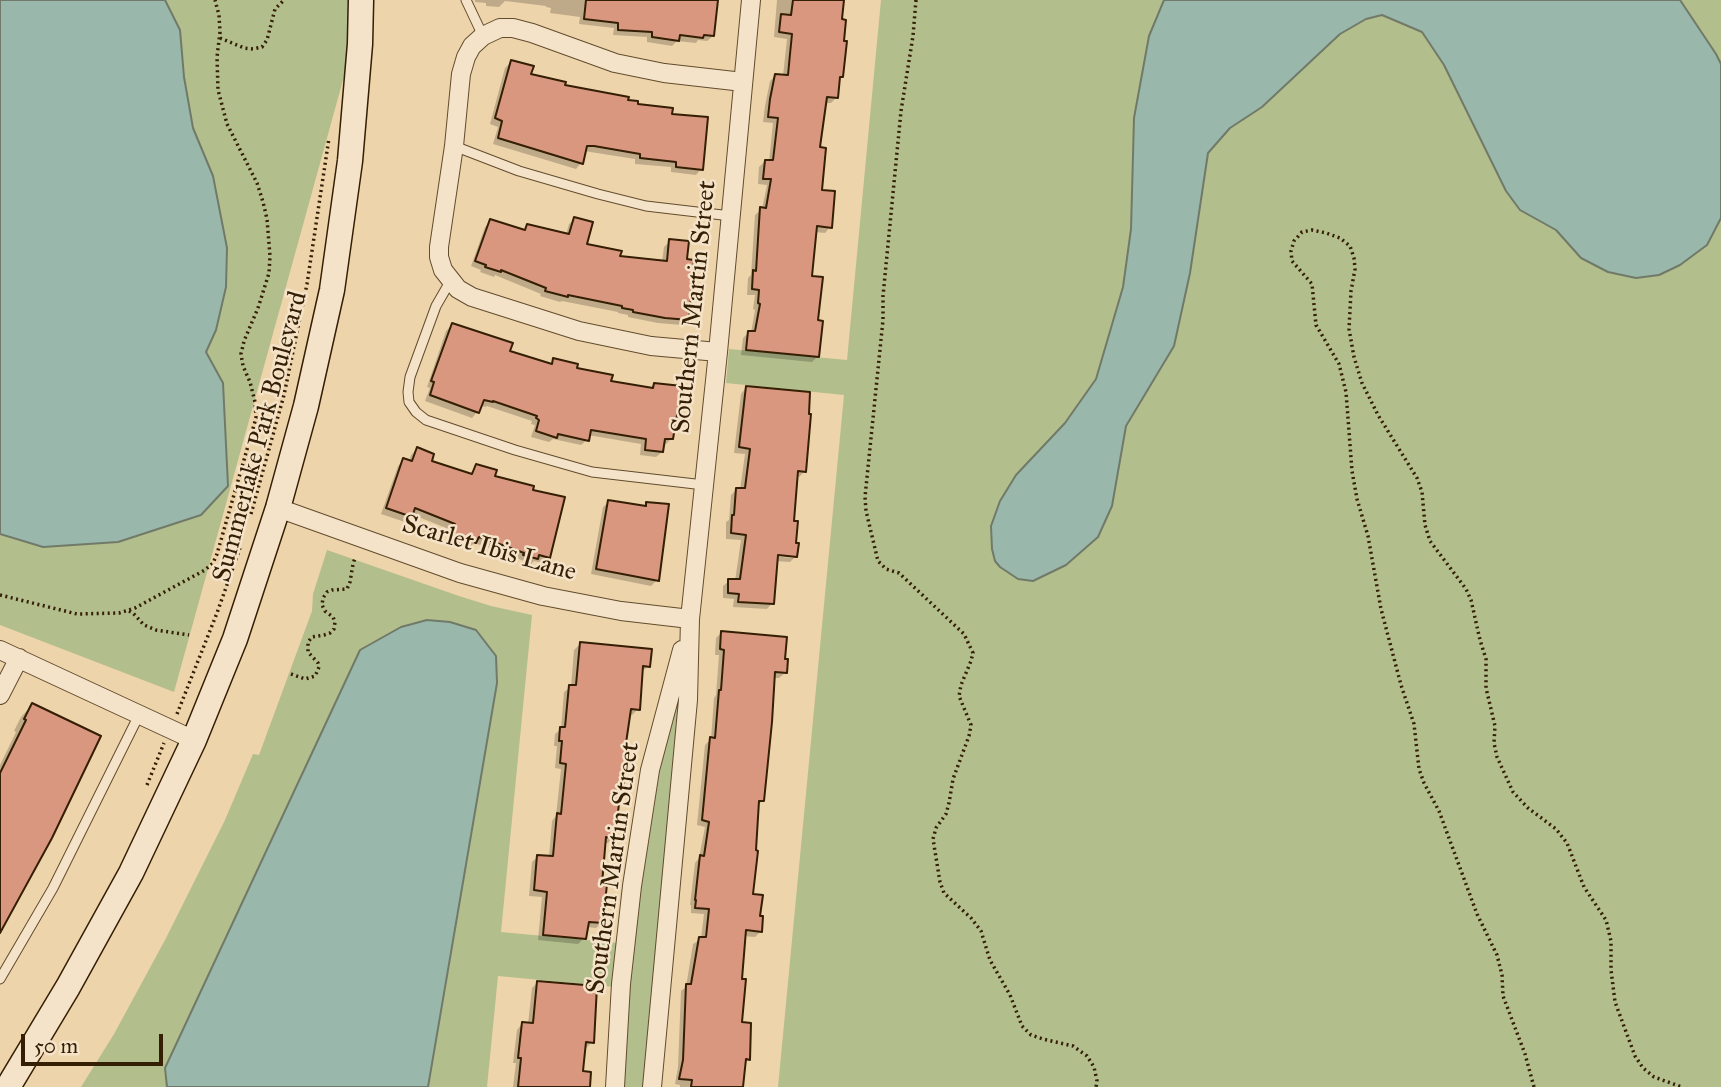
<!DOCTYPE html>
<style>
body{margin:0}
#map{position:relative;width:1721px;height:1087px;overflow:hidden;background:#eed4ab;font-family:"IM FELL Great Primer",serif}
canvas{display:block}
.scale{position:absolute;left:21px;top:1034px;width:142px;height:32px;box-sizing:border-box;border:4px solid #341e04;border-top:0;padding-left:9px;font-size:21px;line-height:24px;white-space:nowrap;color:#341e04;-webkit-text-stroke:5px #f4e3c8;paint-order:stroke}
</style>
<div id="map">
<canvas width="1721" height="1087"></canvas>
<div class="scale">50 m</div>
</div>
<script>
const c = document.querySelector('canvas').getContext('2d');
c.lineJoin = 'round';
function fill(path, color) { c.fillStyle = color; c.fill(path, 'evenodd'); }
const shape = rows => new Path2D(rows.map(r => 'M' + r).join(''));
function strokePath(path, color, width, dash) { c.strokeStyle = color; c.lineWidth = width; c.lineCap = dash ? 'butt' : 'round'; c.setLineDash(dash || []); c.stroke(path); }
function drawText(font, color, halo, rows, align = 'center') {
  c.font = font + ' "IM FELL Great Primer",serif'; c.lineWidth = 5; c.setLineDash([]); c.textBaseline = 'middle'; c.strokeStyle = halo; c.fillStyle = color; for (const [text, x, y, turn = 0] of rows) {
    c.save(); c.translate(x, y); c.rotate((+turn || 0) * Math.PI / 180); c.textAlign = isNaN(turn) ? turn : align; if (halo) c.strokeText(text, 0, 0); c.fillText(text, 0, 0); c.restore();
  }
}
const green = shape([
 [0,0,352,0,348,62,174,692,0,625],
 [881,0,1721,0,1721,1087,778,1087,844,395,726,383,729,349,847,360],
 [327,550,459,596,491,606,532,615,501,932,619,943,615,987,498,976,487,1087,81,1087,114,1034,165,940,225,820,253,754,259,755,312,611,313,594],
 [678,695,681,695,645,1087,623,1087,630,975,643,864,664,744]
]);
const water = shape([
 [0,0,165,0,180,30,184,77,193,128,213,176,227,248,226,287,216,330,206,352,223,383,228,486,201,515,118,542,43,547,0,534,0,0],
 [1164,0,1680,0,1716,54,1721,64,1721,218,1707,245,1680,265,1659,275,1636,278,1608,272,1581,258,1556,230,1520,210,1506,191,1444,65,1422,32,1382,15,1366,19,1340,34,1262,107,1230,128,1208,153,1190,273,1174,346,1126,426,1112,506,1098,537,1066,565,1033,581,1018,579,1000,567,995,561,992,549,991,526,1000,501,1016,475,1065,423,1096,379,1123,287,1131,229,1134,118,1149,36,1164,0],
 [427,620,450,622,476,630,496,656,497,683,428,1087,167,1087,165,1068,360,650,401,627,427,620]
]);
const shadow = shape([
 [475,0,716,0,713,36,707,41,698,40,696,43,677,41,672,46,647,42,647,37,613,35,614,28,579,24,580,17,550,13,551,8,546,7,546,6,505,1,499,7,486,6,486,3,475,2],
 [777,0,843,0,841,21,841,76,838,79,836,98,831,103,824,103,818,149,820,192,830,227,825,233,815,232,810,277,816,322,818,356,812,362,741,355,743,338,749,332,751,333,755,310,753,309,755,295,747,295,748,278,751,275,755,215,762,209,767,185,758,184,759,167,765,161,769,162,773,123,763,122,765,106,770,81,776,75,783,76,787,39,774,37],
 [511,62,529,75,563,87,626,101,670,115,701,169,696,175,671,172,671,167,635,164,635,159,584,151,581,163,576,169,493,144,498,127,490,124,505,68],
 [575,219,585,246,618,258,662,262,664,247,670,241,687,319,682,325,658,323,628,317,628,315,618,313,618,312,562,301,560,302,540,296,541,294,495,275,494,277,480,272,481,270,471,266,485,227,491,221,523,231,528,226,566,235,569,224],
 [452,325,508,352,549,365,554,360,609,383,650,389,654,385,672,438,666,444,663,444,662,452,656,457,640,455,641,444,588,435,587,440,581,445,553,439,549,442,531,437,535,425,531,424,532,421,487,406,485,407,482,406,472,418,425,401,430,388,427,387,446,331],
 [746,388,805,471,799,477,796,477,792,523,796,556,790,562,775,561,772,603,767,609,733,607,734,599,723,598,723,586,729,581,735,581,741,540,726,539,726,522,729,520,731,495,737,489,740,490,745,454,734,453,741,394],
 [769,553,793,555,793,558,769,556],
 [417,449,430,462,469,475,476,466,493,477,548,557,543,563,534,561,531,564,502,552,474,543,469,548,460,544,457,547,446,543,451,530,411,514,405,522,381,514,398,466,404,460,409,462,411,455],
 [609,502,643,507,647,504,657,580,651,586,591,574,603,507],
 [721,633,785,673,779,678,773,678,762,801,757,806,751,895,761,931,755,937,743,936,740,1024,749,1059,744,1064,742,1087,680,1087,680,1085,675,1084,678,1067,681,991,686,987,693,944,701,939,704,914,691,913,691,905,690,905,695,863,699,858,705,827,697,825,705,745,711,739,714,698,716,695,719,655,715,655,716,638],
 [580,644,649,666,641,672,638,709,632,715,628,714,623,752,626,769,623,771,621,795,618,798,614,837,608,843,604,843,600,886,602,922,596,928,587,927,584,938,578,944,538,940,542,897,529,896,532,862,538,856,549,857,552,821,556,816,561,769,555,768,557,746,554,746,555,734,561,729,564,692,571,687,574,650],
 [32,705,0,929,0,765,16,732,14,731,21,717],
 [538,982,592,1042,586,1048,584,1048,581,1073,588,1087,513,1087,516,1063,513,1063,517,1030,522,1024,528,1024,532,988]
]);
const building = shape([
 [586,0,718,0,714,36,704,35,703,38,680,35,679,41,652,37,652,32,618,30,618,23,584,19,586,0],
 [793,0,844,0,842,19,846,20,844,41,847,41,843,77,840,77,838,98,827,97,820,147,826,148,822,190,835,191,832,228,817,226,812,276,823,277,818,320,823,321,819,357,746,350,748,331,755,331,760,304,758,303,759,290,752,289,753,270,756,271,760,207,766,208,771,179,763,179,765,160,773,160,778,118,768,117,770,99,775,74,788,75,790,54,792,34,779,32,781,14,791,15,793,0],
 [511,60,534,66,531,74,566,82,565,85,629,97,628,100,638,101,638,104,673,108,672,114,708,117,703,170,676,167,676,162,640,158,640,154,594,146,587,146,583,164,498,138,502,121,495,118,511,60],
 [574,217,593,222,587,244,622,251,620,256,667,261,669,239,689,241,687,259,694,260,689,320,665,318,633,312,633,310,622,308,622,306,568,295,568,297,545,291,546,288,501,270,501,272,485,267,486,265,475,261,490,219,525,230,527,224,569,234,574,217],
 [452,323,513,343,510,351,552,364,553,358,578,364,577,368,613,375,611,381,653,388,654,383,682,386,673,439,665,439,663,452,645,450,646,439,591,430,589,441,558,434,557,438,536,431,539,420,536,418,537,416,493,401,493,402,484,400,479,413,430,395,434,382,431,381,452,323],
 [746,386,810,392,809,414,811,414,806,472,798,471,794,521,798,521,796,543,799,543,797,557,778,555,774,604,738,602,739,594,728,593,728,579,740,579,746,535,731,533,732,515,734,515,736,488,745,488,750,449,739,447,746,386],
 [417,447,434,454,432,461,472,474,476,464,497,470,495,476,534,486,533,490,565,497,550,558,539,555,538,559,523,555,524,553,508,547,479,537,476,543,466,539,464,543,451,538,455,524,415,508,412,517,386,508,403,458,412,461,417,447],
 [608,500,646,506,646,502,669,504,659,581,596,569,608,500],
 [721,631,787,637,785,659,788,659,787,673,775,672,772,722,764,801,759,801,756,850,758,851,753,894,763,895,760,916,763,916,762,932,746,930,742,979,746,979,742,1022,751,1023,750,1060,746,1059,743,1087,691,1087,692,1080,679,1079,683,1060,686,984,691,984,699,937,706,937,709,909,695,908,696,900,695,900,700,855,704,856,709,822,702,820,710,737,715,738,719,690,721,690,724,650,720,649,721,631],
 [580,642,652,649,650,667,643,666,640,710,631,709,625,750,628,750,627,769,625,769,623,795,620,795,615,838,606,837,602,884,607,884,603,923,589,922,586,939,543,935,547,892,534,890,537,855,553,856,557,813,561,814,566,764,560,763,562,741,559,741,560,727,565,727,569,685,576,685,580,642],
 [32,703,101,736,52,838,0,933,0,773,26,720,24,719,32,703],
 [537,981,597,986,594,1043,586,1042,583,1071,591,1072,590,1087,518,1087,521,1058,518,1058,522,1022,533,1023,537,981]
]);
const path = shape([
 [916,0,913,36,901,111,883,296,883,320,865,497,866,511,878,561,886,569,899,573,964,634,973,653,971,661,961,685,959,696,971,725,969,736,953,779,949,803,946,814,936,828,933,839,940,882,944,893,971,918,981,931,990,960,1010,995,1022,1026,1031,1035,1043,1039,1073,1046,1087,1056,1094,1067,1097,1081,1096,1087],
 [220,38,244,48,253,49,262,47,267,40,275,9,284,0],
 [251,514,284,395,307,284,329,138],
 [0,595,77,614,119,613,135,608,205,570,213,563,217,554,256,418,255,402,250,382,243,366,241,354,244,341,258,308,269,273,270,256,267,219,263,202,257,183,227,124,218,90,217,57,220,32,219,15,215,0],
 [129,611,133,613,144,625,156,630,189,635],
 [291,674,305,679,315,676,317,672,319,667,318,663,308,652,308,642,312,637,324,635,330,633,334,629,335,622,333,617,325,611,322,605,323,598,327,592,332,590,347,589,350,582,353,564,355,558],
 [177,714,217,613,240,548],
 [147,785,164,743],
 [1534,1087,1525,1054,1503,996,1502,975,1497,955,1477,914,1439,811,1424,783,1419,769,1414,724,1401,685,1381,609,1368,536,1357,499,1352,471,1346,392,1339,364,1316,325,1312,284,1292,261,1291,251,1294,241,1302,232,1312,230,1326,233,1340,238,1350,246,1354,258,1355,269,1351,291,1349,329,1354,357,1362,383,1378,415,1417,478,1422,492,1425,525,1430,541,1466,589,1471,600,1480,640,1486,659,1486,688,1495,726,1494,743,1497,757,1513,792,1528,808,1556,829,1567,843,1584,887,1606,920,1611,941,1611,970,1615,1002,1635,1056,1643,1068,1654,1077,1682,1087]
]);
const service = shape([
 [466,0,483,36],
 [454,146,519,171,598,194,646,206,731,216],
 [451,280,436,306,410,377,408,392,409,402,416,412,426,420,515,450,592,472,704,485],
 [0,979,53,888,139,715]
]);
const minor = shape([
 [718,352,651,346,579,331,472,297,458,289,443,270,439,257,439,247,454,146,461,74,466,57,472,46,483,36,500,28,513,28,532,33,615,63,664,73,743,82],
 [278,508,460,573,543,596,621,611,690,619],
 [0,650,194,740],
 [0,695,19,658],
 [615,1087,621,984,632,886,650,770,682,650],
 [652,1087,688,700,690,619,718,352,751,0]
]);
const secondary = shape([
 [8,1087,68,987,131,873,194,740,235,639,278,508,306,406,332,290,350,161,360,44,361,0]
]);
const streetNames = [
 ["Southern Martin Street",695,307,-84],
 ["Summerlake Park Boulevard",261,437,-75],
 ["Scarlet Ibis Lane",489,549,16],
 ["Southern Martin Street",614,868,-82]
];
fill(green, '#b3be8d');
fill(water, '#99b8ab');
strokePath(water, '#717a68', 2);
fill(shadow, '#0003');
fill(building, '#d8977e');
strokePath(building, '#341e04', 2);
strokePath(service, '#624c2e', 11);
strokePath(minor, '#624c2e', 20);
strokePath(secondary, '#341e04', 27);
strokePath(path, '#341e04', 3.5, [2, 3.5]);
strokePath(service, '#f4e3c8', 9);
strokePath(minor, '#f4e3c8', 18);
strokePath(secondary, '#f4e3c8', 24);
drawText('26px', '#341e04', '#f4e3c8', streetNames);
</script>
